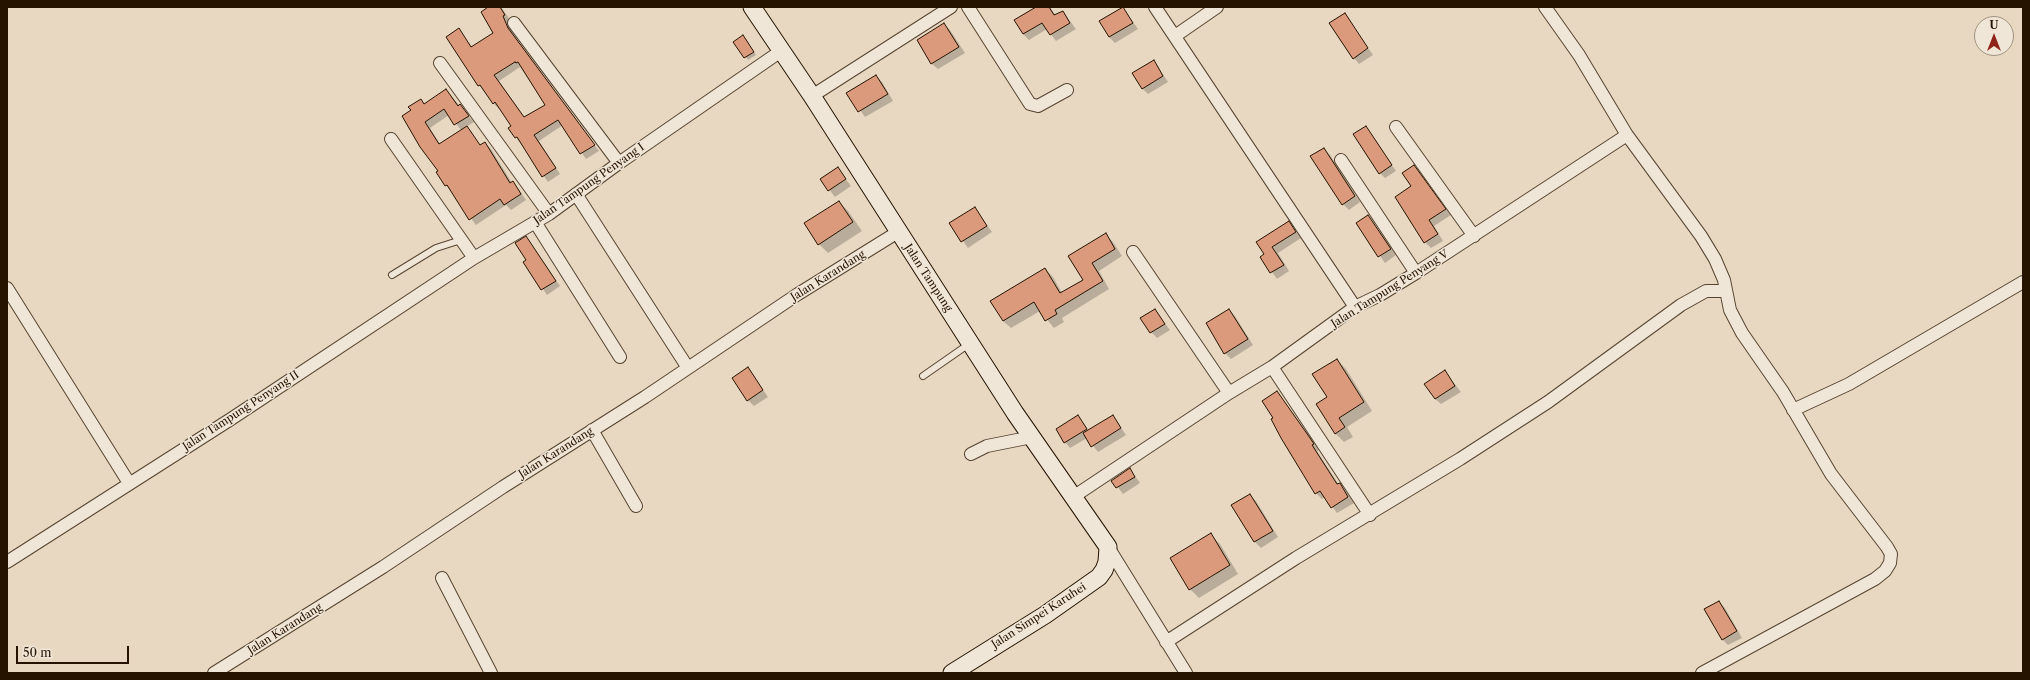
<!DOCTYPE html>
<style>
body{margin:0}
#map{position:relative;width:2030px;height:680px;overflow:hidden;background:#e8d8c1;font-family:"Libre Caslon Text",serif}
canvas{display:block}
.frame{position:absolute;inset:0;border:8px solid #251300;pointer-events:none}
.north{position:absolute;left:1974px;top:16px;width:40px;height:40px;box-sizing:border-box;background:#f0e6d7;border:1px solid #9f9281;border-radius:50%;rotate:0deg;font-size:11px;font-weight:700;line-height:16px;text-align:center;color:#251300}
.north::after{content:'';display:block;margin:auto;width:14px;height:18px;background:#8f2418;clip-path:polygon(50% 0,100% 100%,50% 72%,0 100%)}
.scale{position:absolute;left:16px;top:646px;width:113px;height:18px;box-sizing:border-box;border:2px solid #251300;border-top:0;padding-left:5px;font-size:12px;line-height:14px;white-space:nowrap;color:#251300;-webkit-text-stroke:3px #f0e6d7;paint-order:stroke}
</style>
<div id="map">
<canvas width="2030" height="680"></canvas>
<div class="frame"></div>
<div class="north">U</div>
<div class="scale">50 m</div>
</div>
<script>
const c = document.querySelector('canvas').getContext('2d');
c.lineJoin = 'round';
function fill(path, color) { c.fillStyle = color; c.fill(path, 'evenodd'); }
const shape = rows => new Path2D(rows.map(r => 'M' + r).join(''));
function strokePath(path, color, width, dash) { c.strokeStyle = color; c.lineWidth = width; c.lineCap = dash ? 'butt' : 'round'; c.setLineDash(dash || []); c.stroke(path); }
function drawText(font, color, halo, rows, align = 'center') {
  c.font = font + ' "Libre Caslon Text",serif'; c.lineWidth = 3; c.setLineDash([]); c.textBaseline = 'middle'; c.strokeStyle = halo; c.fillStyle = color; for (const [text, x, y, turn = 0] of rows) {
    c.save(); c.translate(x, y); c.rotate((+turn || 0) * Math.PI / 180); c.textAlign = isNaN(turn) ? turn : align; if (halo) c.strokeText(text, 0, 0); c.fillText(text, 0, 0); c.restore();
  }
}
const shadow = shape([
 [490,7,502,8,510,20,508,22,513,34,599,151,586,159,563,125,539,141,560,174,548,182,510,129,513,127,500,108,499,109,493,103,479,85,459,30,472,47,494,33],
 [520,67,546,105,525,118,499,81],
 [1038,7,1050,7,1056,16,1063,12,1076,29,1056,41,1047,29,1029,40,1023,34],
 [1123,8,1138,29,1115,43,1109,37],
 [1345,15,1373,55,1359,64,1354,58],
 [944,24,950,30,965,53,938,69,932,64,918,40],
 [746,39,756,55,748,60,735,42],
 [1154,61,1168,82,1148,94,1142,88],
 [876,76,882,82,893,101,865,117,848,93],
 [446,90,474,122,466,127,481,146,485,143,491,149,512,183,518,188,526,200,511,210,506,205,476,225,446,185,412,111,421,100,425,104],
 [449,115,461,130,440,144,430,128],
 [1365,127,1396,171,1385,178,1380,173],
 [1324,149,1330,155,1360,202,1349,210,1343,204],
 [1414,166,1451,215,1434,226,1443,241,1431,248,1425,242,1412,187],
 [838,169,851,186,835,197,821,179],
 [839,202,848,211,862,231,828,253,819,244,805,224],
 [975,208,992,232,968,248,950,223],
 [1368,216,1396,255,1385,263,1357,223],
 [1288,222,1301,238,1278,253,1289,271,1277,279,1261,257,1265,255],
 [1106,235,1113,242,1122,256,1099,271,1109,289,1062,318,1064,322,1054,328,1040,311,1011,328,1003,321,1045,269,1053,277,1062,293,1084,280,1069,257],
 [526,237,560,286,547,295,525,262,527,261],
 [1155,310,1170,330,1157,338,1151,332],
 [1229,310,1235,316,1253,345,1231,359,1225,353],
 [1337,360,1346,369,1372,411,1347,427,1353,437,1344,442,1335,433],
 [748,368,768,397,754,406,748,400],
 [1445,372,1461,392,1441,404,1435,399],
 [1277,392,1316,445,1319,450,1317,451,1339,485,1345,490,1354,503,1337,513,1325,497,1322,499,1316,493,1263,401],
 [1113,416,1126,435,1098,452,1087,438,1070,448,1065,442,1078,417,1089,431],
 [1130,469,1140,483,1123,494,1113,481],
 [1250,495,1256,501,1278,537,1261,548,1255,542,1233,506],
 [1211,535,1220,544,1238,574,1199,598,1190,589],
 [1719,602,1725,608,1742,638,1728,645,1722,639]
]);
const building = shape([
 [488,7,500,7,505,15,503,16,508,28,595,145,580,154,558,120,534,135,556,168,542,177,517,137,515,138,508,128,511,126,495,102,493,104,480,85,478,86,446,37,459,28,471,47,493,33,481,12,488,7],
 [515,62,516,63,518,62,545,105,524,117,494,75,515,62],
 [1036,7,1049,7,1054,15,1063,11,1070,23,1050,35,1042,23,1023,34,1014,20,1036,7],
 [1123,7,1133,23,1109,37,1099,21,1123,7],
 [1345,13,1368,48,1353,59,1329,23,1345,13],
 [944,23,959,47,931,64,917,40,944,23],
 [743,35,754,52,744,58,733,42,743,35],
 [1154,60,1163,76,1142,89,1132,73,1154,60],
 [876,75,888,94,858,112,846,93,876,75],
 [446,89,458,106,460,104,469,116,454,125,444,109,425,122,439,144,467,126,480,145,485,142,510,183,513,181,521,194,504,205,500,199,469,220,447,185,445,186,436,172,438,171,420,147,402,116,411,110,408,107,421,99,424,104,446,89],
 [1366,126,1392,165,1379,174,1353,134,1366,126],
 [1324,148,1355,196,1342,205,1310,156,1324,148],
 [1414,165,1446,209,1429,220,1438,234,1424,243,1395,197,1411,186,1402,173,1414,165],
 [838,167,846,179,828,191,820,179,838,167],
 [839,201,853,222,818,245,804,223,839,201],
 [975,207,987,226,961,242,949,223,975,207],
 [1368,215,1391,249,1378,257,1356,223,1368,215],
 [1289,221,1296,232,1272,247,1284,265,1270,273,1260,257,1264,254,1256,242,1289,221],
 [1106,233,1115,249,1092,263,1103,281,1055,310,1057,314,1045,321,1034,302,1003,321,990,301,1045,268,1060,293,1083,280,1068,256,1106,233],
 [526,236,556,281,541,290,523,262,526,260,515,243,526,236],
 [1155,309,1165,324,1150,333,1140,318,1155,309],
 [1229,309,1248,339,1224,354,1206,323,1229,309],
 [1337,359,1364,402,1339,418,1345,427,1335,434,1316,404,1327,397,1312,374,1337,359],
 [748,367,763,390,747,401,732,378,748,367],
 [1445,370,1455,386,1435,399,1424,384,1445,370],
 [1277,391,1310,438,1314,444,1312,445,1337,484,1340,483,1348,497,1331,508,1320,491,1315,494,1281,438,1271,419,1273,418,1262,401,1277,391],
 [1078,415,1087,429,1064,443,1056,429,1078,415],
 [1113,415,1121,428,1091,447,1083,433,1113,415],
 [1130,468,1135,477,1116,488,1111,481,1130,468],
 [1250,494,1273,531,1254,542,1231,505,1250,494],
 [1211,533,1230,565,1189,590,1170,558,1211,533],
 [1719,601,1737,631,1722,640,1704,609,1719,601]
]);
const lane = shape([
 [392,275,436,248,461,240],
 [923,376,969,344]
]);
const street = shape([
 [968,7,1030,104,1038,106,1067,90],
 [1155,7,1355,307],
 [1545,7,1579,55,1627,135,1701,236,1715,259,1724,280,1730,310,1742,333,1783,392,1831,474,1887,547,1891,554,1890,563,1885,571,1875,579,1702,673],
 [514,23,619,163],
 [1175,36,1217,7],
 [440,63,549,214],
 [812,96,951,7],
 [1396,127,1474,236],
 [391,139,474,258,549,214,619,163,781,51],
 [1341,160,1416,273],
 [576,194,688,368],
 [535,222,620,357],
 [1133,252,1229,393],
 [7,288,129,483],
 [1272,367,1370,515],
 [1793,410,1849,384,2023,282],
 [592,430,636,506],
 [971,454,987,446,1032,437],
 [1073,497,1229,393,1272,367,1355,307,1380,295,1416,273,1627,135],
 [1108,547,1186,673],
 [7,562,231,419,474,258],
 [442,578,491,673],
 [1166,642,1296,558,1460,459,1548,402,1681,305,1706,291,1726,291],
 [214,673,383,567,503,487,645,397,798,294,898,232]
]);
const secondary = shape([
 [752,7,812,96,1015,413,1108,547,1107,562,1104,570,1099,577,1045,615,952,673]
]);
const streetNames = [
 ["Jalan Tampung Penyang I",589,184,-35],
 ["Jalan Karandang",828,276,-32],
 ["Jalan Tampung",928,278,57],
 ["Jalan Tampung Penyang V",1390,289,-32],
 ["Jalan Tampung Penyang II",241,411,-33],
 ["Jalan Karandang",556,453,-32],
 ["Jalan Simpei Karuhei",1039,616,-33],
 ["Jalan Karandang",285,629,-32]
];
fill(shadow, '#0003');
fill(building, '#db9a7b');
strokePath(building, '#251300', 1);
strokePath(lane, '#564430', 8);
strokePath(street, '#564430', 14);
strokePath(secondary, '#251300', 19);
strokePath(lane, '#f0e6d7', 6);
strokePath(street, '#f0e6d7', 12);
strokePath(secondary, '#f0e6d7', 17);
drawText('11px', '#251300', '#f0e6d7', streetNames);
</script>
